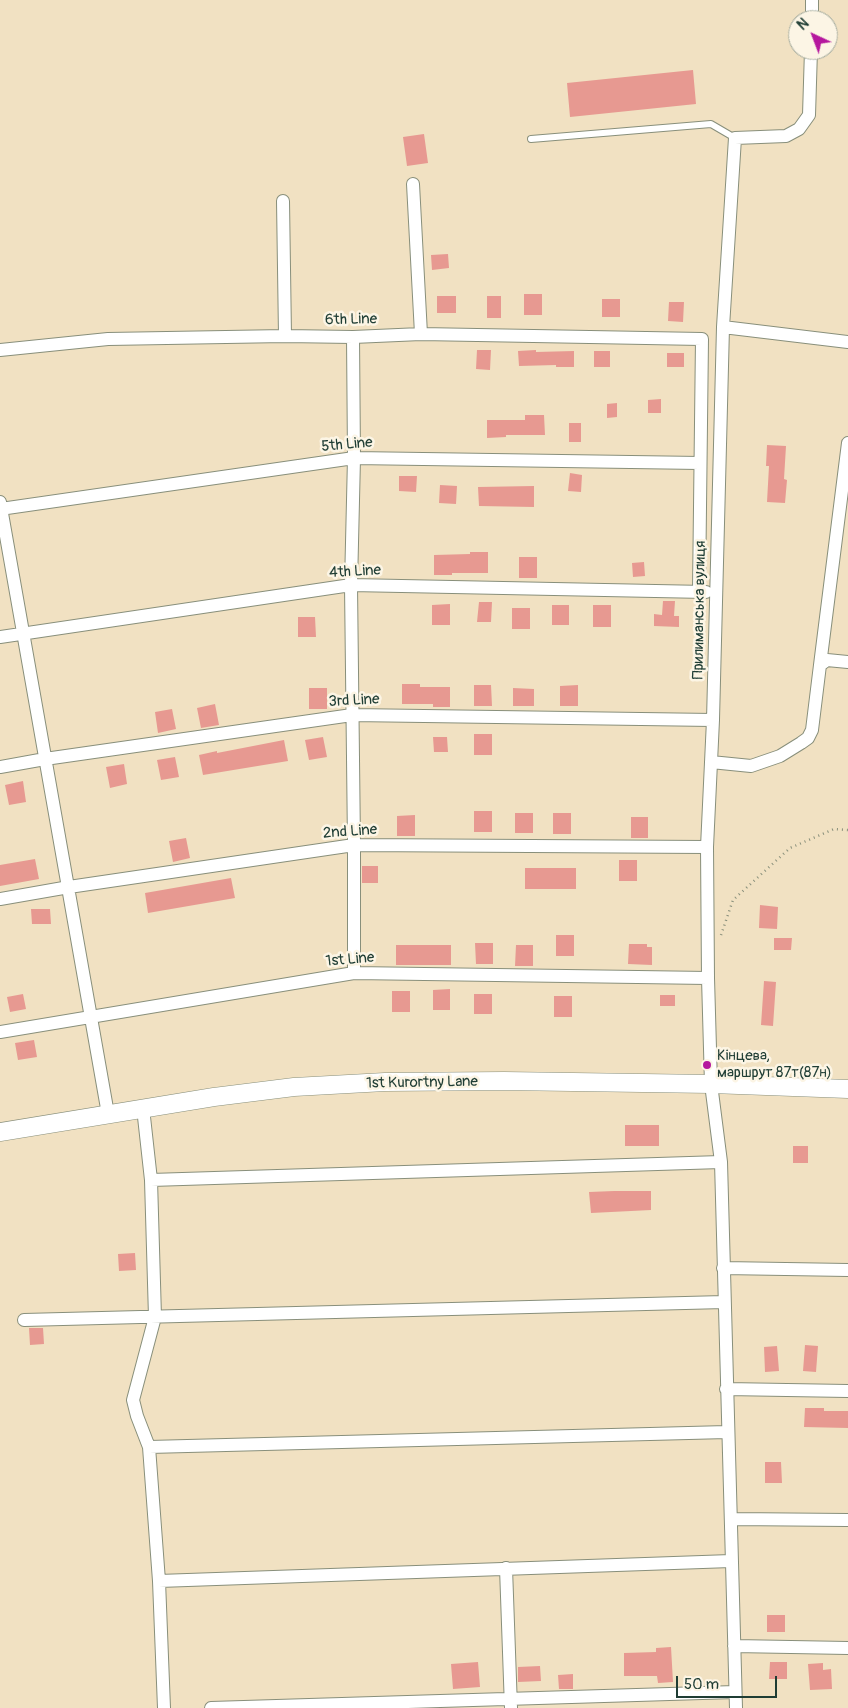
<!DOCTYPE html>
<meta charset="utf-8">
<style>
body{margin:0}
#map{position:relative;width:848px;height:1708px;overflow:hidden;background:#f1e1c2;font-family:Pangolin,sans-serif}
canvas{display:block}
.north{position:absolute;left:788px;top:10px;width:50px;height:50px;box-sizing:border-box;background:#fcf5e5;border:1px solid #a4ab9e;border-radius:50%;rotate:317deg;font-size:14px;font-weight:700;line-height:20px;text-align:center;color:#1f3d34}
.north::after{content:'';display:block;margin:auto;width:18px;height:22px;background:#b5179e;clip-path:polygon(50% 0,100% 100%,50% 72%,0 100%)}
.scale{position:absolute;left:676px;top:1676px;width:101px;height:22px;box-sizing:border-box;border:2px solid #1f3d34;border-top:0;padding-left:6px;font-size:15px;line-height:18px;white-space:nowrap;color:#1f3d34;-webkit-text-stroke:4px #fcf5e5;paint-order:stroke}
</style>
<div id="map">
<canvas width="848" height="1708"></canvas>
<div class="north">N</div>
<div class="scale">50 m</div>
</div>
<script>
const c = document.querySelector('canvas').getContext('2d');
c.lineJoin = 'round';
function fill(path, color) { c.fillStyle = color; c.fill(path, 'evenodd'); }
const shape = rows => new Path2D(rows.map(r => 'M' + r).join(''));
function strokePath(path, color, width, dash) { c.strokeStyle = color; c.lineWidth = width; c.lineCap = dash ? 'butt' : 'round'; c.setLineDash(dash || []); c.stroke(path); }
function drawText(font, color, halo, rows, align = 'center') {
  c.font = font + ' Pangolin,sans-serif'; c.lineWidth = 5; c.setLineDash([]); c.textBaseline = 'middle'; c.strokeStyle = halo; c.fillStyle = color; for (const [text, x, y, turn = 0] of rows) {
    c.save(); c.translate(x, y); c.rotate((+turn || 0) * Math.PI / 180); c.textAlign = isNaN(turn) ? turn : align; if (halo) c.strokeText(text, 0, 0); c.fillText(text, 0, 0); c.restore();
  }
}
const building = shape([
 [693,70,696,104,570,117,567,83],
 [424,134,428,163,407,166,403,137],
 [448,254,449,268,432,270,431,255],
 [524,294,542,294,542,315,524,315],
 [437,296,456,296,456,313,437,313],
 [487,296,501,296,501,318,487,318],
 [602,299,620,299,620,317,602,317],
 [669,302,684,302,683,322,668,321],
 [477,350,491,350,490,370,476,369],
 [536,350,536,352,574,351,574,367,556,367,556,365,519,366,518,351],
 [594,351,610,351,610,367,594,367],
 [667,353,684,353,684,367,667,367],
 [661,399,661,413,648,413,648,400],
 [617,403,617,417,607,418,607,404],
 [525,415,544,415,545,435,506,435,506,437,487,438,487,420,525,420],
 [569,423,581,423,581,442,569,442],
 [767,445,786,446,784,479,787,480,785,503,767,502,769,466,766,466],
 [570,473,582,475,581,492,568,491],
 [399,476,417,476,416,492,399,491],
 [440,485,457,486,456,504,439,503],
 [534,486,534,507,479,506,478,487],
 [470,552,488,552,488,573,452,573,452,575,434,575,434,555,470,554],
 [519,557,537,557,537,578,519,578],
 [644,562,645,576,633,577,632,563],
 [663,601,675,601,674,616,679,616,679,627,654,626,654,614,662,615],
 [479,602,492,602,491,622,477,622],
 [450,604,450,625,432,625,432,605],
 [552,605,569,605,569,625,552,625],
 [593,605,611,605,611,627,593,627],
 [512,608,530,608,530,629,512,629],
 [298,617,315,617,316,637,298,637],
 [402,684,420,684,420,687,450,687,450,707,433,707,433,704,402,704],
 [474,685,491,685,492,706,474,706],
 [578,685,578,706,560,706,560,686],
 [309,688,327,688,327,709,309,709],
 [513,688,534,689,534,706,513,706],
 [215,704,219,725,201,728,197,708],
 [172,709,176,729,158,733,155,712],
 [474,734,492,734,492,755,474,755],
 [323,737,327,757,309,760,305,740],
 [433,737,447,737,448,752,434,752],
 [284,740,288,761,203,775,199,755,217,751,217,753],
 [175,757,179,777,161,780,157,760],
 [124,764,127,784,110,788,106,767],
 [23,781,26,802,9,805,5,785],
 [474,811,492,811,492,832,474,832],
 [515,813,533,813,533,833,515,833],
 [553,813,571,813,571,834,553,834],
 [415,815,415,836,397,836,397,816],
 [631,817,648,817,648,838,631,838],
 [186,838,190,858,173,862,169,841],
 [35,859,39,879,0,886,0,865],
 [619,860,637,860,637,881,619,881],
 [362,866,378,866,378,883,362,883],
 [525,868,576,868,576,889,525,889],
 [231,878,235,898,148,913,145,893],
 [760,905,778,907,777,929,759,928],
 [31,909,50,909,51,924,32,924],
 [556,935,574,935,574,956,556,956],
 [774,938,792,938,791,950,774,950],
 [475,943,493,943,493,964,476,964],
 [629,944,647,944,647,947,652,947,652,965,628,964],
 [396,945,451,945,451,965,396,965],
 [516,945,533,945,533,966,515,966],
 [764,981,776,982,773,1026,761,1025],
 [450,989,450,1010,433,1010,433,990],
 [392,991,410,991,410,1012,392,1012],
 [23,994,26,1009,10,1012,7,997],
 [474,994,492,994,492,1014,474,1014],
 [660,995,675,995,675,1006,660,1006],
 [554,996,572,996,572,1017,554,1017],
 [34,1040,37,1057,18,1060,15,1043],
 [625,1125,659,1125,659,1146,625,1146],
 [793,1146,808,1146,808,1163,793,1163],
 [614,1191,651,1191,651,1210,591,1213,589,1192],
 [135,1253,136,1270,119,1271,118,1254],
 [29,1328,43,1328,44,1344,30,1345],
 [805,1345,818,1346,816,1372,803,1371],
 [777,1346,779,1371,765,1372,764,1347],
 [805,1408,824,1408,824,1411,848,1411,848,1428,804,1427],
 [765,1462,781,1462,782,1483,765,1483],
 [767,1615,785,1615,785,1632,767,1632],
 [671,1647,673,1682,658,1683,657,1676,624,1676,624,1653,656,1652,656,1648],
 [478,1662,480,1687,453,1689,451,1664],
 [770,1662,787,1662,787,1679,769,1679],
 [823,1663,823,1670,831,1669,832,1689,810,1690,808,1664],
 [540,1666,541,1681,518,1682,518,1667],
 [573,1674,573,1689,559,1689,558,1675]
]);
const path = shape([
 [721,935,733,900,790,848,834,829,848,830]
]);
const lane = shape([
 [531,139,711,124,735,138]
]);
const street = shape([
 [812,20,812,0],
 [413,184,421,334],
 [283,201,285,336],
 [723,327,848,342],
 [353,337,354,458,351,585,354,845,354,973],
 [0,350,108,339,285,336,353,337,421,334,702,339,699,591],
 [0,502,108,1114],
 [0,509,354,458,700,463],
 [0,637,351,585,706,592],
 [820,665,848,443],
 [711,762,751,766,780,756,801,743,808,738,812,730,820,665,827,660,848,662],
 [0,767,45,759,352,715,713,720],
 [0,899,69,887,354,845,707,847],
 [0,1032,354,973,708,978],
 [143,1108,151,1180,155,1317,133,1400,137,1416,149,1447,159,1581,164,1708],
 [151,1180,721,1162],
 [723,1268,848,1270],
 [24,1320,724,1302],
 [726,1389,848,1391],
 [149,1447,727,1432],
 [731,1519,848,1520],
 [506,1568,511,1708],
 [159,1581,731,1561],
 [734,1646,848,1648],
 [211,1708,735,1692],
 [736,1708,721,1162,711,1084,708,978,707,847,713,720,723,327,735,138,786,136,799,129,809,115,811,50]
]);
const secondary = shape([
 [0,1132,214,1097,294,1087,385,1082,504,1081,711,1084,848,1089]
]);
const markers = [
 [707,1065,5,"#b5179e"]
];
const streetNames = [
 ["6th Line",351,320,-1],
 ["5th Line",347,445,-5],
 ["4th Line",355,572,-3],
 ["Прилиманська вулиця",700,610,-89],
 ["3rd Line",354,701,-3],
 ["2nd Line",350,832,-4],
 ["1st Line",350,960,-5],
 ["1st Kurortny Lane",422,1083,-1]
];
const poiNames = [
 ["Кінцева,",717,1056],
 ["маршрут 87т(87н)",717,1073]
];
fill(building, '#e79991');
strokePath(lane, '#888f7b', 8);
strokePath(street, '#888f7b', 14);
strokePath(secondary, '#888f7b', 19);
strokePath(path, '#888f7b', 2.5, [1, 4]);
strokePath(lane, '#fff', 6);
strokePath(street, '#fff', 12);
strokePath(secondary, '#fff', 18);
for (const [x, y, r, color] of markers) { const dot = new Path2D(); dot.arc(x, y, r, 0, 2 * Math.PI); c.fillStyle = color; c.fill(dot); strokePath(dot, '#fcf5e5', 2); }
drawText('15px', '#1f3d34', '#fcf5e5', streetNames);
drawText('15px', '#1f3d34', '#fcf5e5', poiNames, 'left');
</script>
